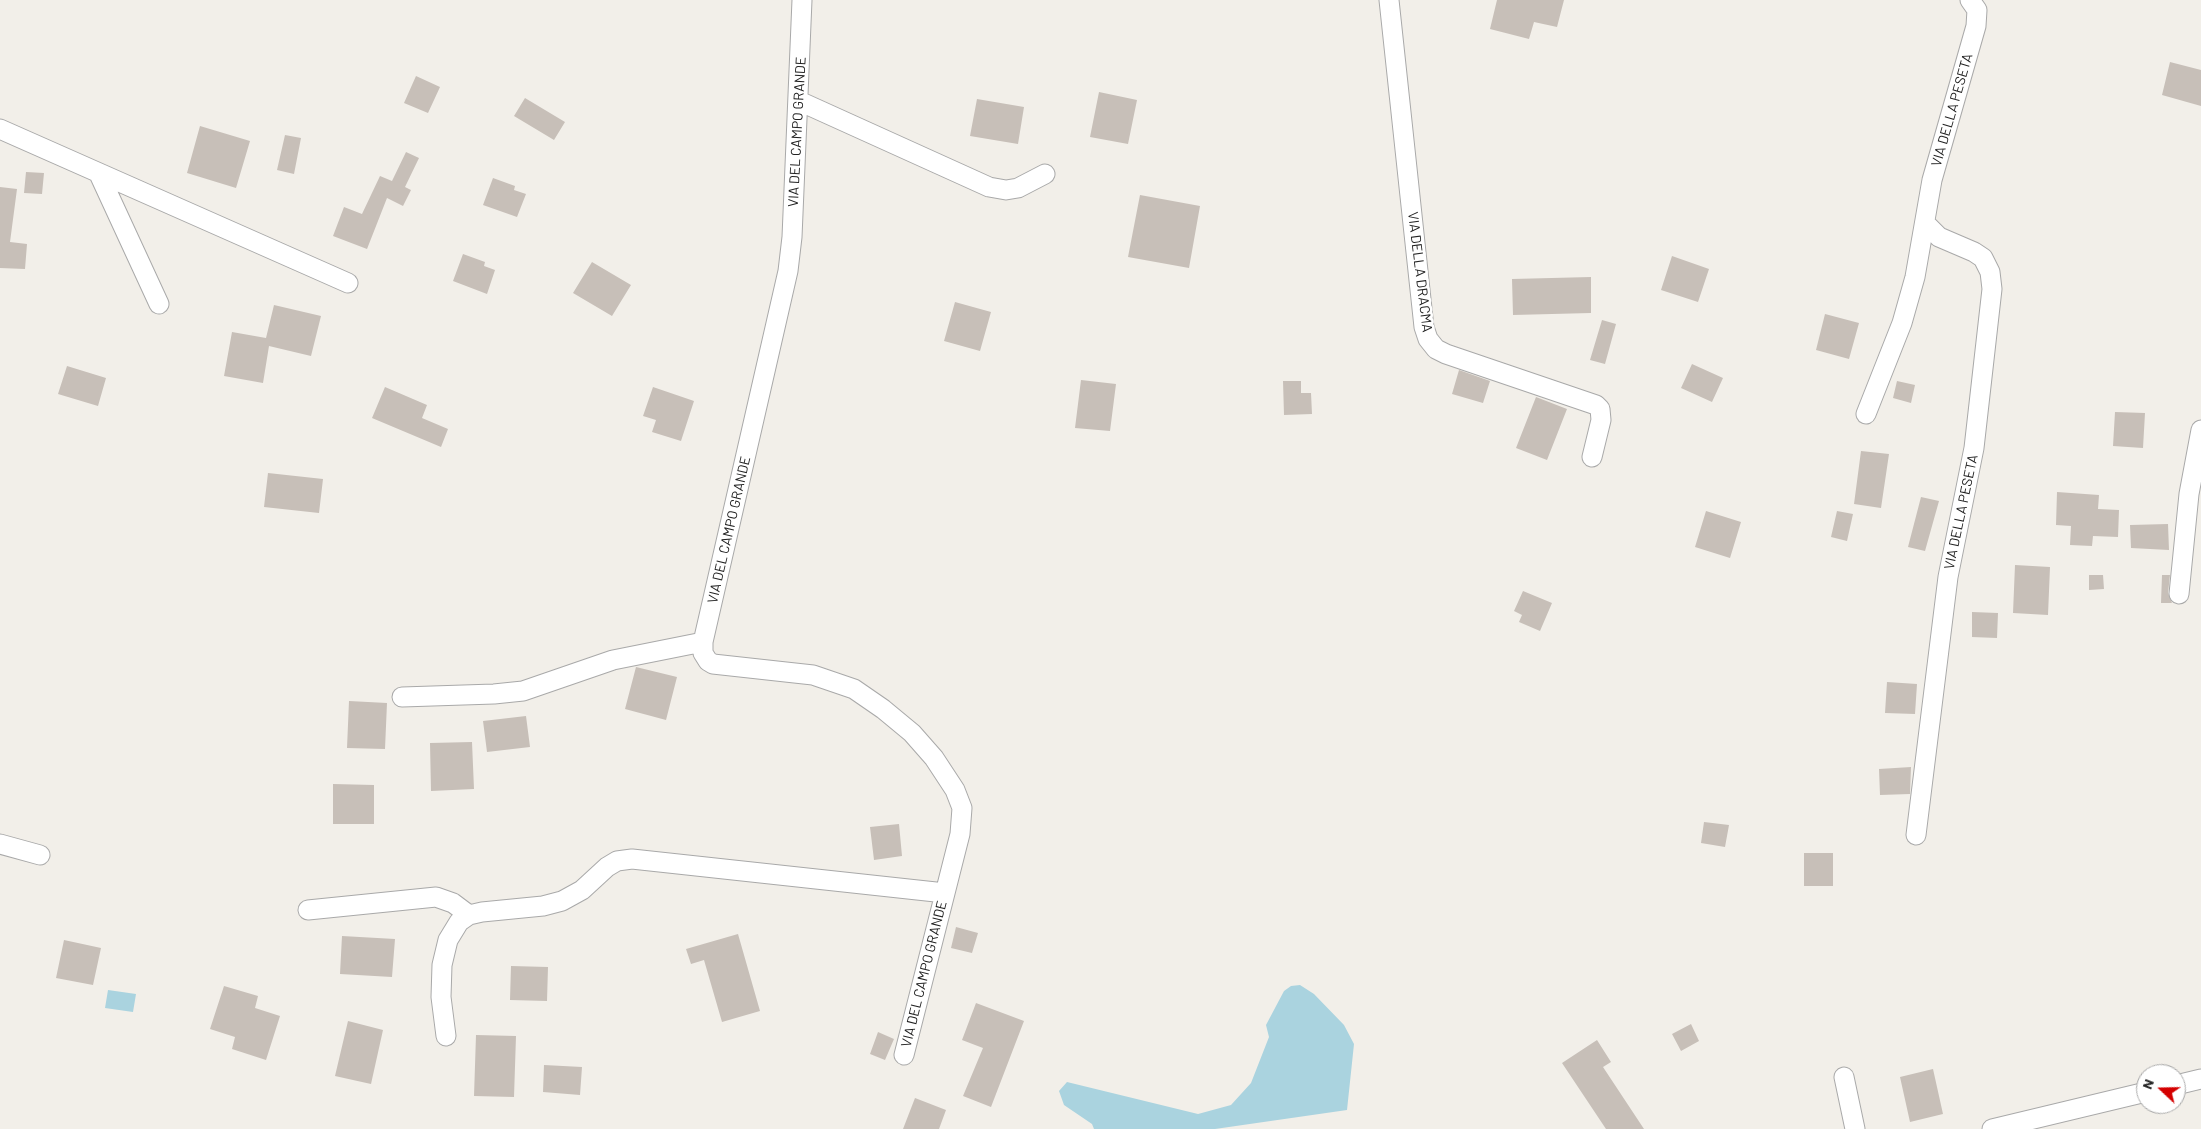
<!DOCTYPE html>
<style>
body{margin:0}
#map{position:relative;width:2201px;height:1129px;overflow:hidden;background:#f2efe9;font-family:Barlow,sans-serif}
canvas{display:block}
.north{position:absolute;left:2136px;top:1064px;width:50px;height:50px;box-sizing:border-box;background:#fff;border:1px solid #a7a7a7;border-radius:50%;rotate:291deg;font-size:14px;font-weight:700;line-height:20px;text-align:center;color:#222}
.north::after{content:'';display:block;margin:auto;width:18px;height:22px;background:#d40000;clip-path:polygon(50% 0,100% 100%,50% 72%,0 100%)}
</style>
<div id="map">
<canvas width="2201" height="1129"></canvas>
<div class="north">N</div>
</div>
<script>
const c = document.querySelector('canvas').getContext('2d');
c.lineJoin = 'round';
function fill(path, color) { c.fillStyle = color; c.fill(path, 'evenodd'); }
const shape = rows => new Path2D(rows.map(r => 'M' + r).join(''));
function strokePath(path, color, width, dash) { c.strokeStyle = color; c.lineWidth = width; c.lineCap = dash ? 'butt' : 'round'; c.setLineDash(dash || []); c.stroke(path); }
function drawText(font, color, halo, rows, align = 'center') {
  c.font = font + ' Barlow,sans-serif'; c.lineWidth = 5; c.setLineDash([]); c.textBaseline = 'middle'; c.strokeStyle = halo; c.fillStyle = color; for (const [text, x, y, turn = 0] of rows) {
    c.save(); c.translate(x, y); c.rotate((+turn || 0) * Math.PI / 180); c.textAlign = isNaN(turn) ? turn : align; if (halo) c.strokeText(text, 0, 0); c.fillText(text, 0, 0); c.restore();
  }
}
const water = shape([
 [1300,985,1314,994,1344,1025,1354,1044,1347,1110,1215,1129,1094,1129,1092,1124,1064,1105,1059,1091,1067,1082,1198,1114,1231,1105,1251,1083,1269,1037,1266,1025,1284,991,1291,986],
 [108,990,136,994,133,1012,105,1008]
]);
const building = shape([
 [1497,0,1564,0,1557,27,1534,22,1529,39,1490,29],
 [2170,62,2201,70,2201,106,2162,95],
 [416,76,440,87,428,113,404,103],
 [1099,92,1137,100,1128,144,1090,137],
 [525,98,565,122,554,140,514,116],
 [977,99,1024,107,1018,144,970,136],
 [200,126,250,141,236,188,187,173],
 [285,135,301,138,294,174,277,170],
 [406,152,419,158,405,187,411,190,403,206,387,198,367,249,333,236,344,207,362,214,380,176,392,181],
 [26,172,44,173,42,194,24,193],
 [493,178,515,186,514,190,526,194,517,217,483,205],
 [0,187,17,189,10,242,27,244,25,269,0,268],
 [1140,195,1200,206,1189,268,1128,257],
 [463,254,485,262,484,266,495,270,487,294,453,281],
 [1672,256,1709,269,1698,302,1661,290],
 [592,262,631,285,612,316,573,293],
 [1591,277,1591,313,1513,315,1512,279],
 [955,302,991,312,980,351,944,341],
 [274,305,321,316,311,356,269,346,263,383,224,376,232,332,266,338],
 [1825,314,1859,323,1849,359,1816,350],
 [1602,320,1616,324,1605,364,1590,360],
 [1692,364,1723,378,1712,402,1681,388],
 [67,366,106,378,98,406,58,394],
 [1459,370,1490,381,1483,403,1452,394],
 [1081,380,1116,384,1110,431,1075,428],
 [1283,381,1301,381,1301,393,1311,393,1312,414,1284,415],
 [1897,381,1915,385,1911,403,1893,398],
 [385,387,427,405,422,418,448,429,441,447,372,418],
 [653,387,694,401,681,441,652,432,656,420,643,416],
 [1536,397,1567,409,1547,460,1516,448],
 [2115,412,2145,413,2143,448,2113,446],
 [1861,451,1889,454,1881,508,1854,504],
 [268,473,323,479,319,513,264,507],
 [2057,492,2099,495,2098,509,2119,510,2118,537,2093,536,2092,546,2070,545,2071,526,2056,525],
 [1921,497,1939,501,1925,551,1908,547],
 [1706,511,1741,522,1730,558,1695,547],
 [1837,511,1853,514,1847,541,1831,537],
 [2168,524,2169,550,2131,548,2130,525],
 [2015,565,2050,567,2048,615,2013,613],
 [2089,575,2103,575,2104,589,2089,590],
 [2162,575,2170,575,2168,593,2172,603,2161,603],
 [1523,591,1552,603,1540,631,1519,622,1522,615,1514,611],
 [1972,612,1998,613,1997,638,1972,637],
 [636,667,677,677,666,720,625,709],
 [1887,682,1917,684,1915,714,1885,713],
 [349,701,387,703,385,749,347,748],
 [526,716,530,747,487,752,483,721],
 [472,742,474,789,431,791,430,743],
 [1911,767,1910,794,1880,795,1879,769],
 [333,784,374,785,374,824,333,824],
 [1704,822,1729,825,1725,847,1701,843],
 [899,824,902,856,874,860,870,827],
 [1804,853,1833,853,1833,886,1804,886],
 [956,927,978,933,972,953,951,948],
 [738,934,760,1011,722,1022,704,960,691,964,686,949],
 [342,936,395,939,392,977,340,974],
 [64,940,101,948,93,985,56,978],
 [511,966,548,967,547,1001,510,1000],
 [224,986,258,996,255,1008,280,1016,266,1060,232,1049,235,1037,210,1029],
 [976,1003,1024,1021,991,1107,963,1096,983,1048,962,1040],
 [348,1021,383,1030,371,1084,335,1076],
 [1691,1024,1699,1041,1681,1051,1672,1034],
 [878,1032,894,1039,885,1060,870,1054],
 [476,1035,516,1036,514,1097,474,1096],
 [1597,1040,1611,1062,1603,1067,1644,1129,1606,1129,1562,1063],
 [544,1065,582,1067,580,1095,543,1092],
 [1933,1069,1943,1114,1910,1122,1900,1077],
 [915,1098,946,1110,939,1129,903,1129]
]);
const street = shape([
 [802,0,792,237,788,271,703,642,703,653,708,661,713,664,813,675,854,689,883,709,912,733,934,758,955,790,962,808,960,834,904,1055],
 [1389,0,1424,327,1428,339,1436,349,1446,354,1596,405,1600,409,1601,420,1592,457],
 [799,101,989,187,1006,190,1018,188,1045,174],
 [0,129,348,283],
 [99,174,159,304],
 [1866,414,1902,323,1915,277,1932,180,1976,26,1977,10,1970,0],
 [2179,594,2189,494,2201,430],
 [402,697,494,694,523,691,613,660,703,642],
 [1916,835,1948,577,1974,448,1992,289,1990,272,1983,258,1974,252,1939,237,1925,223],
 [0,844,40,855],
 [308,910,436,897,453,903,469,915],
 [446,1036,441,997,442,965,448,940,459,922,469,915,482,912,543,906,562,901,582,890,607,867,617,861,632,859,945,893],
 [1844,1077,1855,1129],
 [2176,1085,2201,1079],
 [1992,1129,2146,1092]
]);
const streetNames = [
 ["VIA DELLA PESETA",1952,110,-74],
 ["VIA DEL CAMPO GRANDE",797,132,-87],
 ["VIA DELLA DRACMA",1420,272,83],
 ["VIA DELLA PESETA",1961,512,-78],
 ["VIA DEL CAMPO GRANDE",729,530,-77],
 ["VIA DEL CAMPO GRANDE",924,974,-76]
];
fill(water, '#aad3df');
fill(building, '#c7bfb8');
strokePath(street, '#a9a9a9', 21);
strokePath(street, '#fff', 19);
drawText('14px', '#222', '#fff', streetNames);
</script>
